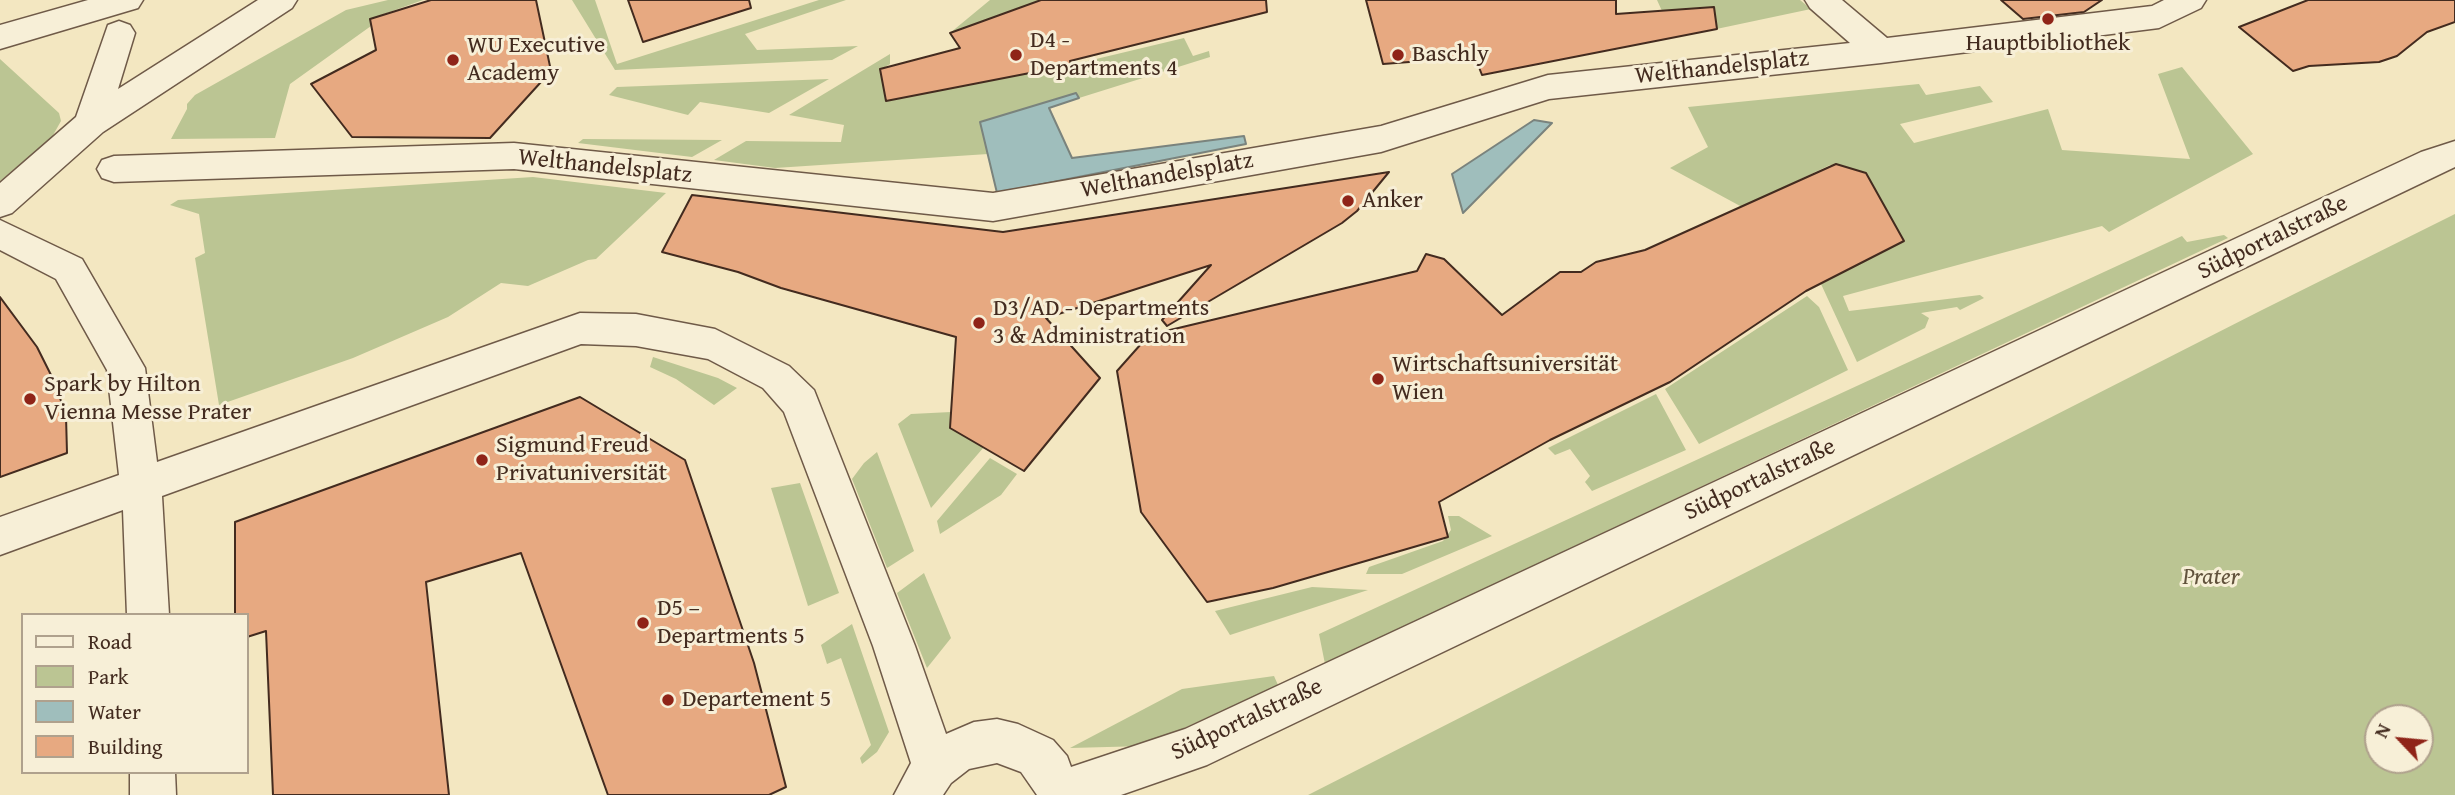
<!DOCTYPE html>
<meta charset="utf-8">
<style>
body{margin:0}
#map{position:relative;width:2455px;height:795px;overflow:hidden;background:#f3e7c1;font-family:"Gentium Book Plus",serif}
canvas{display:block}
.legend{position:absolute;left:21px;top:613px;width:228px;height:161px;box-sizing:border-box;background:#f7efd7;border:2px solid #afa18d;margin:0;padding:9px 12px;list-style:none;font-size:21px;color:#432b1f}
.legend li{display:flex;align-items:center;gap:14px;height:35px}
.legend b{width:35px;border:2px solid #afa18d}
.north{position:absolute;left:2364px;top:704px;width:70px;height:70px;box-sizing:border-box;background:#f7efd7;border:2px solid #afa18d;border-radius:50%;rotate:296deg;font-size:19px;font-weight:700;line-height:28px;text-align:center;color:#432b1f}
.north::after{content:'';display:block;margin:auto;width:24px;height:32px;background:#8f2418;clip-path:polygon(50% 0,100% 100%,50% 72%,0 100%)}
</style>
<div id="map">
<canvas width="2455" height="795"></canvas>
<ul class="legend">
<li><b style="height:9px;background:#f7efd7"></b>Road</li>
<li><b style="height:19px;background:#bbc593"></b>Park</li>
<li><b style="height:19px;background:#9fbebc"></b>Water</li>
<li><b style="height:19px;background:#e7a981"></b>Building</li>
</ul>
<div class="north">N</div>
</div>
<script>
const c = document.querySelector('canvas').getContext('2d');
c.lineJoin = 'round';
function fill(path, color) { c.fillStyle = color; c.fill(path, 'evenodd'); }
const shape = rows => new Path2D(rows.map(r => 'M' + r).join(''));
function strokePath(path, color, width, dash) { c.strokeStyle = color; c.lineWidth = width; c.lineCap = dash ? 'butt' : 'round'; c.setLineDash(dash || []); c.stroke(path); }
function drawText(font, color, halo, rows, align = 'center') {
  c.font = font + ' "Gentium Book Plus",serif'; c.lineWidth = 6; c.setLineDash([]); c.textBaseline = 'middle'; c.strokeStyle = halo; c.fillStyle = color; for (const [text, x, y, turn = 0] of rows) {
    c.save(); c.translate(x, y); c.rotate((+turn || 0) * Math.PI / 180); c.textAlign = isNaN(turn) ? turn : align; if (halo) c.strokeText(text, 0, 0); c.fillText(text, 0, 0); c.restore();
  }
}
const green = shape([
 [388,0,423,0,370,19,371,26,290,84,275,138,171,139,187,109,187,104,195,95,346,10],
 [572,0,595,0,617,64,819,0,846,0,745,34,757,50,858,46,832,60,615,70],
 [990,0,1041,0,950,33],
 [1657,0,1800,0,1811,9,1688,35,1676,10,1662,11],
 [1184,38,1193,56,1209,51,1210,57,1079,98,1076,94,981,122,988,154,775,168,714,160,746,141,841,142,844,125,789,115,890,54,890,64,880,70,887,101,1071,65],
 [0,59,59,113,61,121,52,137,0,181],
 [2182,67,2253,154,2109,232,2102,226,1843,296,1849,311,1980,295,1984,298,1960,310,1957,307,1921,313,1929,318,1925,328,1857,362,1821,284,1901,242,1900,234,1866,173,1830,165,1742,207,1670,168,1708,147,1688,107,1919,84,1926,95,1980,86,1993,102,1900,124,1914,143,2048,109,2062,150,2190,159,2158,74],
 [829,79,769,113,700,102,688,115,609,95,617,87],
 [583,139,722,140,692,157,578,143],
 [533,177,666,193,596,259,588,260,528,286,501,283,448,317,353,358,219,405,195,258,205,253,199,214,170,205,178,200],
 [2455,214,2455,795,1308,795,2262,310],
 [2378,718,2420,718,2420,760,2378,760],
 [2224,235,2228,238,1325,664,1319,634,2182,236,2187,242],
 [1807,296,1819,307,1848,370,1699,444,1665,389],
 [653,357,718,378,737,388,714,405,676,379,650,367],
 [1656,394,1686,450,1592,491,1585,482,1590,476,1570,449,1555,455,1548,448],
 [951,412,953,429,984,447,931,508,898,424,911,414],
 [877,452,914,551,887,568,852,479,864,463],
 [990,458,1017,474,1001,495,940,534,937,521],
 [800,483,839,593,808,606,771,488],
 [1448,516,1459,516,1492,536,1402,574,1366,574,1369,567,1443,541,1451,530],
 [924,573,951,638,927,668,897,593],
 [1312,587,1368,590,1230,635,1215,611],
 [852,624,889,732,877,752,862,764,860,758,871,745,841,658,827,664,821,645],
 [1274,676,1278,685,1145,746,1070,748,1182,689]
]);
const water = shape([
 [1076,93,1079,98,1049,108,1072,158,1244,136,1246,144,997,193,980,122,1076,93],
 [1534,120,1552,123,1463,213,1452,174,1534,120]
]);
const building = shape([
 [431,0,536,0,551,71,490,138,352,137,311,84,376,50,370,19,431,0],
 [628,0,749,0,751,8,643,42,628,0],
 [1041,0,1266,0,1267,12,1070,61,1071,65,886,101,880,69,960,48,950,33,1041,0],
 [1366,0,1616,0,1616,14,1714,7,1717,29,1482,75,1475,57,1383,64,1366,0],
 [2001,0,2102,0,2084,12,2023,19,2001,0],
 [2308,0,2455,0,2455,22,2427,32,2397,56,2379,62,2309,66,2293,71,2239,27,2308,0],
 [1836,164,1866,173,1904,241,1806,291,1670,382,1550,440,1439,502,1448,537,1273,588,1207,602,1141,512,1117,371,1149,335,1417,271,1426,254,1444,259,1502,315,1560,272,1581,272,1596,262,1645,250,1836,164],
 [1389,172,1357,211,1342,223,1167,326,1162,320,1211,265,1046,318,1100,378,1024,471,950,428,956,337,781,288,738,272,662,252,692,195,1003,232,1389,172],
 [0,297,37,347,55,383,66,416,67,453,0,477,0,297],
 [580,397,685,460,754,663,786,787,769,795,608,795,521,553,426,582,449,795,273,795,266,631,247,637,247,615,235,615,235,522,580,397]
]);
const minor = shape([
 [88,0,143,0,138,8,0,49,0,25,88,0],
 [258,0,297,0,292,8,103,132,12,213,0,217,0,183,76,117,108,25,119,21,130,25,135,33,118,89,258,0],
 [1805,0,1842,0,1887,38,2152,6,2164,0,2206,0,2201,8,2159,28,1881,63,1549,99,1381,152,993,221,514,169,114,182,102,178,97,169,102,160,114,156,514,143,993,193,1381,126,1548,75,1850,43,1810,8,1805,0],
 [2455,141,2455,167,1207,765,1121,795,1037,795,1021,772,997,763,969,769,951,783,943,795,894,795,911,763,873,646,784,412,763,388,708,359,636,346,581,344,162,496,169,615,127,615,123,510,0,555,0,517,119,475,107,370,56,279,0,250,0,220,82,259,145,368,157,462,580,313,636,314,715,329,789,366,814,390,915,646,946,734,974,722,997,719,1018,724,1053,740,1067,756,1071,767,1185,729,2421,152,2455,141],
 [130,772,175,772,176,795,130,795,130,772]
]);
const markers = [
 [2048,19,7,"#8f2418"],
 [1016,55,7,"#8f2418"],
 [1398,55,7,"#8f2418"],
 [453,60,7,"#8f2418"],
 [1348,201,7,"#8f2418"],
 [979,323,7,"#8f2418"],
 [1378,379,7,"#8f2418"],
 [30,399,7,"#8f2418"],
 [482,460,7,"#8f2418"],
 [643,623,7,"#8f2418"],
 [668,700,7,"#8f2418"]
];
const poiNames = [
 ["D4 -",1030,41],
 ["Departments 4",1030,69],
 ["Hauptbibliothek",2048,44,"center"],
 ["WU Executive",467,46],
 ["Academy",467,74],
 ["Baschly",1412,55],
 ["Anker",1362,201],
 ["D3/AD - Departments",993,309],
 ["3 & Administration",993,337],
 ["Wirtschaftsuniversität",1392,365],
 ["Wien",1392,393],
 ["Spark by Hilton",44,385],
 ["Vienna Messe Prater",44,413],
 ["Sigmund Freud",496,446],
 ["Privatuniversität",496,474],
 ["D5 –",657,609],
 ["Departments 5",657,637],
 ["Departement 5",682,700]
];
const streetNames = [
 ["Welthandelsplatz",1722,68,-6],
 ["Welthandelsplatz",605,167,6],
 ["Welthandelsplatz",1167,176,-10],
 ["Südportalstraße",2273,238,-26],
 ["Südportalstraße",1760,480,-25],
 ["Südportalstraße",1247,720,-25]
];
const parkNames = [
 ["Prater",2211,578]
];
fill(green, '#bbc593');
fill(water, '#9fbebc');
strokePath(water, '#7a837d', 2);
fill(building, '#e7a981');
strokePath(building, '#432b1f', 2);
strokePath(minor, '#6f5a48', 3);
fill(minor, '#f7efd7');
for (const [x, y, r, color] of markers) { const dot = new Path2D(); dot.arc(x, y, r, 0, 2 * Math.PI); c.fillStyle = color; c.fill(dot); strokePath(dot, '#f7efd7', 2.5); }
drawText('24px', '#432b1f', '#f7efd7', poiNames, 'left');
drawText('24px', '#432b1f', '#f7efd7', streetNames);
drawText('italic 24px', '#61523c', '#f7efd7', parkNames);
</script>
